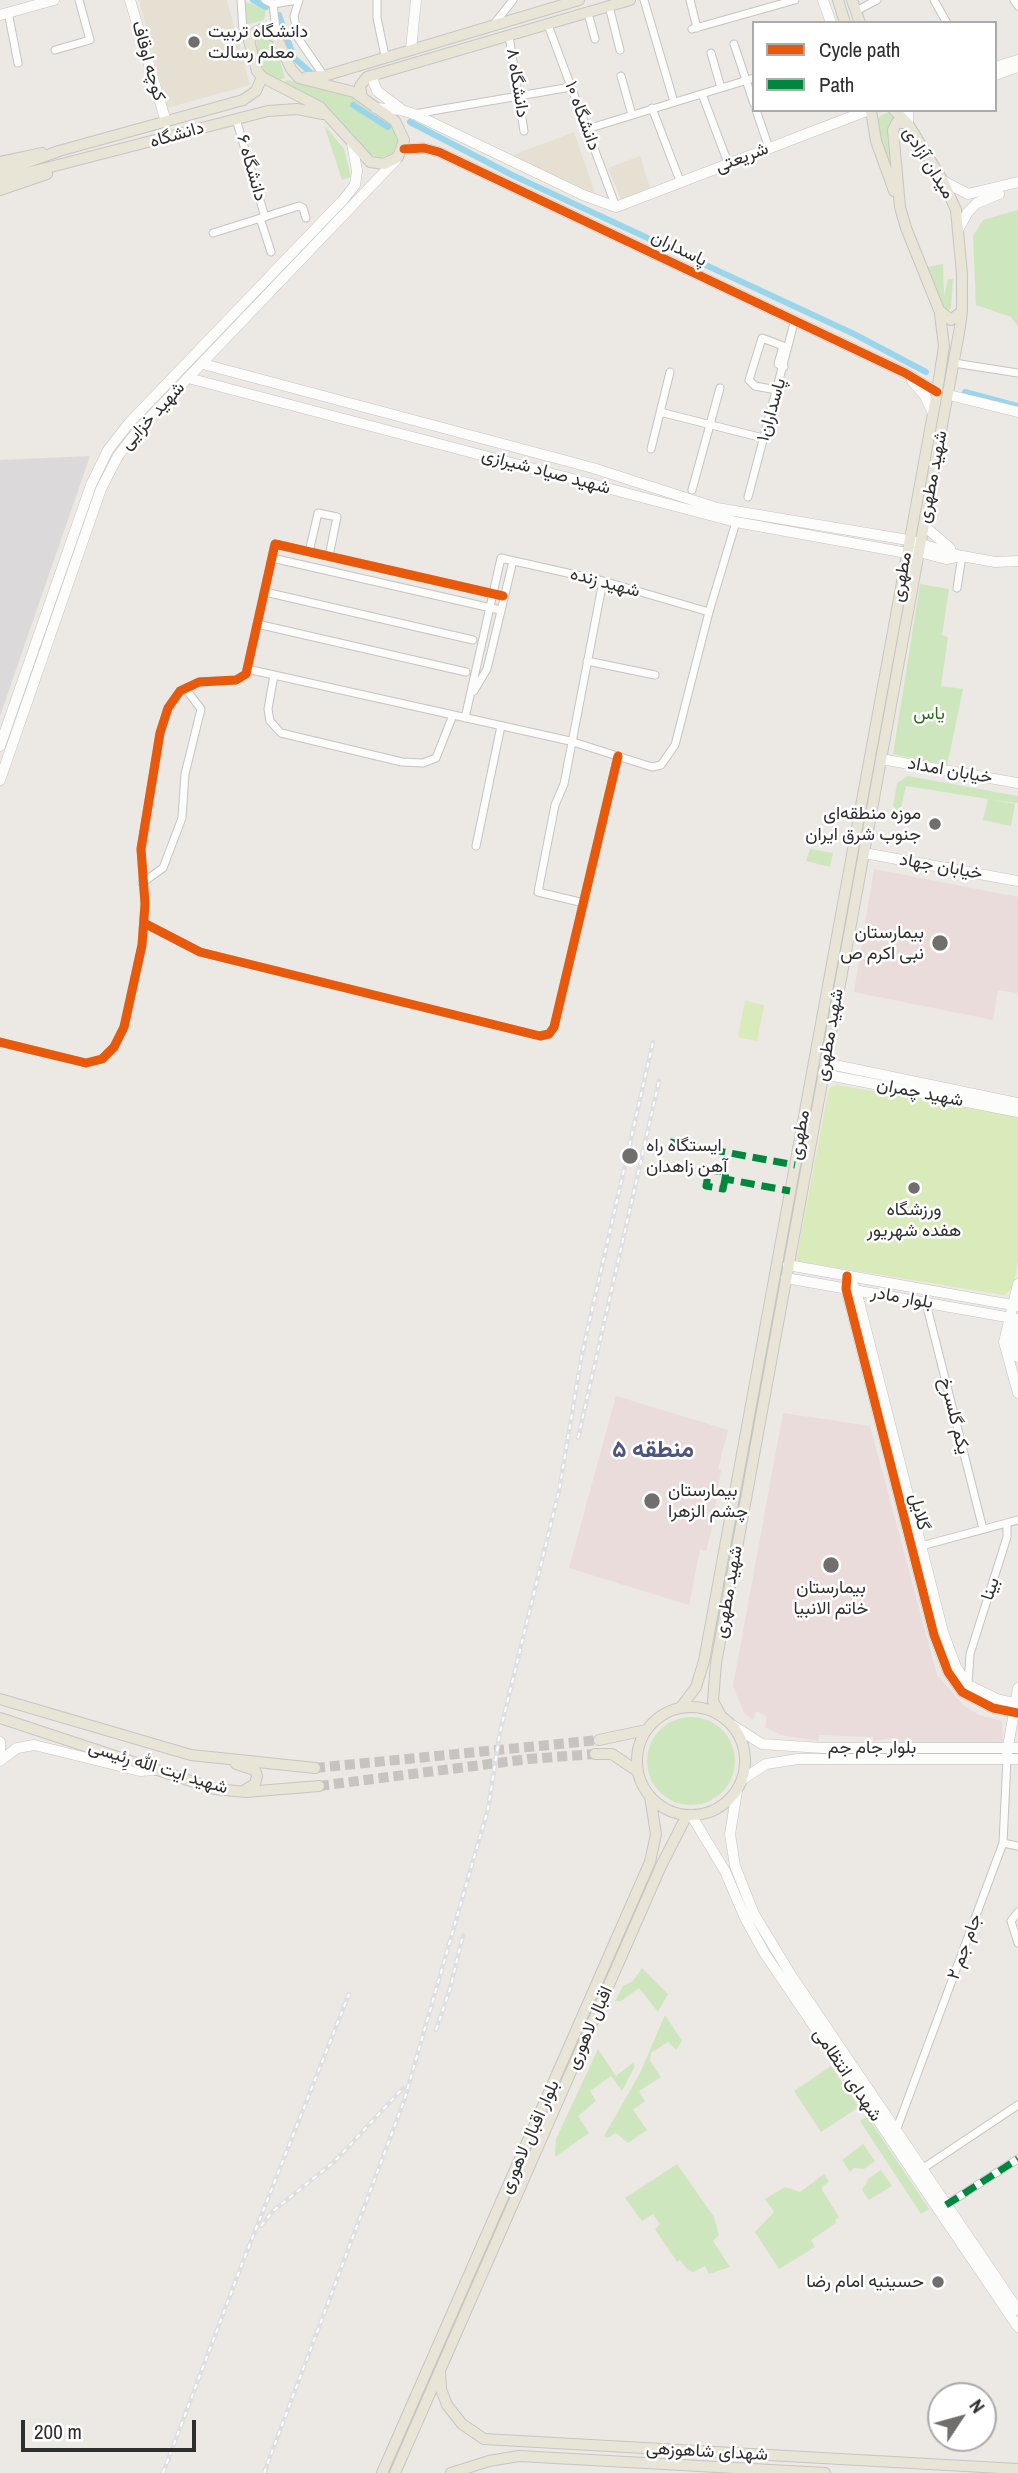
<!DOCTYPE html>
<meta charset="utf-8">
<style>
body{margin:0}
#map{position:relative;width:1018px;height:2473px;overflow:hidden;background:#ece8e4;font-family:"Archivo Narrow",sans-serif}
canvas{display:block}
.legend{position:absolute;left:752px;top:21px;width:245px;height:91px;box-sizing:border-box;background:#fff;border:2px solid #ababab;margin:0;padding:9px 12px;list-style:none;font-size:21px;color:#2e2e2e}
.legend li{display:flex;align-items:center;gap:14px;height:35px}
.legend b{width:35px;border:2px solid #ababab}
.north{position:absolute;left:927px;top:2382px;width:70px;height:70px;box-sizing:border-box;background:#fff;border:2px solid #ababab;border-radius:50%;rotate:54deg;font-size:19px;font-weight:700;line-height:28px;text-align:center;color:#2e2e2e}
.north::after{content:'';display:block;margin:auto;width:24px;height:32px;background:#706f6e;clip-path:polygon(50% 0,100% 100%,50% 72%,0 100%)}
.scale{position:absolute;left:21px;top:2420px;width:175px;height:32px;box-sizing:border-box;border:4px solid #2e2e2e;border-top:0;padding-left:9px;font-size:21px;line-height:24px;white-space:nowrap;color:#2e2e2e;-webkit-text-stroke:5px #fff;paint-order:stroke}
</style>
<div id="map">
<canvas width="1018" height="2473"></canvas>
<ul class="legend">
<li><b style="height:9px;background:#e8590c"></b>Cycle path</li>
<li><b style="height:9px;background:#00873e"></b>Path</li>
</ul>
<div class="north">N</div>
<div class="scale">200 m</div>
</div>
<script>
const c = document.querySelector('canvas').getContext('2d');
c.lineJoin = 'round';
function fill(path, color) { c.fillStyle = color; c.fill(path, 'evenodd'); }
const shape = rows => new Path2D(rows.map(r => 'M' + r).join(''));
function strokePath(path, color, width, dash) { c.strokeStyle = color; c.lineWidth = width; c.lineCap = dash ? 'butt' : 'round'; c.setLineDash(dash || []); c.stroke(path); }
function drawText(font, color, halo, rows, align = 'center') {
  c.font = font + ' "Archivo Narrow",Vazirmatn,sans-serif'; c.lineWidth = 5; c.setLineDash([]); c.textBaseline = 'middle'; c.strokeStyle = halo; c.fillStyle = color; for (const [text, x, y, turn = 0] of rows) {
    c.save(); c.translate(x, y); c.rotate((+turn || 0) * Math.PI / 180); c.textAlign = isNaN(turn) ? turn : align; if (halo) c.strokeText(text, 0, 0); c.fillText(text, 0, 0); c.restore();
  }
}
const industrial = shape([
 [90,456,0,716,0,460]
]);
const education = shape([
 [139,0,227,0,250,85,167,108],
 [574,132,595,193,591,196,510,156],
 [640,156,650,188,621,199,608,168]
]);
const medical = shape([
 [874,869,1018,897,1018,993,998,990,993,1020,854,992],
 [616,1396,728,1430,718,1469,721,1470,711,1532,706,1551,700,1549,689,1605,569,1568],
 [783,1413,870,1426,937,1675,963,1705,979,1715,1002,1721,1003,1743,894,1743,893,1738,873,1741,873,1737,819,1735,818,1741,781,1735,765,1727,767,1716,756,1711,753,1720,744,1713,733,1686]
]);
const green = shape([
 [240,0,266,9,264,20,245,25],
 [265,34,274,40,285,78,273,82,265,76,256,44,258,37],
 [288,80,349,96,393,127,399,138,396,148,392,154,381,158,368,154,327,106,276,84],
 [889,112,895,119,888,139,895,183,880,142,877,121,880,116],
 [324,125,344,149,351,177,342,180],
 [1018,210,1018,326,1011,317,976,305,973,236,983,220],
 [943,264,944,296,948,279,953,279,951,308,948,311,944,308,928,267],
 [920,584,949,589,942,635,948,637,941,686,963,689,947,766,893,754],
 [908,776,1018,796,1018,803,991,800,1015,804,1011,826,983,820,988,799,906,786,900,811,897,810,893,806,897,783],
 [810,849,833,853,830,867,806,861],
 '647 1761a44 44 0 1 1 88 0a44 44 0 1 1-88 0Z',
 [642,1968,668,1994,658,2012,639,1988,621,2001,615,2001,623,1986,633,1981],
 [665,2015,682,2041,676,2050,668,2042,651,2053,650,2061,661,2077,639,2091,645,2101,633,2110,647,2130,628,2143,616,2133,607,2138,604,2136,640,2073],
 [598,2049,616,2076,633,2063,635,2066,622,2091,611,2076,590,2091,596,2101,578,2116,589,2133,555,2157,556,2139],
 [831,2066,859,2107,821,2132,794,2091],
 [867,2116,929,2209,921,2214,860,2121],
 [863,2144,875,2161,864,2169,854,2168,850,2172,842,2160],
 [677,2164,714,2217,719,2235,713,2241,730,2267,709,2274,705,2266,693,2272,687,2269,680,2260,677,2262,655,2229,660,2224,653,2214,642,2221,625,2198],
 [881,2170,892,2186,869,2200,862,2190,869,2178],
 [824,2174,829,2181,821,2188,839,2217,835,2220,836,2223,811,2240,815,2247,779,2269,755,2232,774,2212,765,2199,785,2187,800,2192]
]);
const pitch = shape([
 [745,1001,764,1005,757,1041,738,1037],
 [837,1085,1018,1117,1018,1260,1013,1288,1004,1295,796,1261,829,1088]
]);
const canal = shape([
 [253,0,266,7],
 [279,15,294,58,309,71],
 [353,105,388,127],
 [410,122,512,175,854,334,926,372],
 [965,392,1018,406]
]);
const primaryTunnel = shape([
 [315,1768,599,1740],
 [319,1786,528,1759,595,1754]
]);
const street = shape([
 [241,0,243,30,249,41],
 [265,0,273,4,277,38],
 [299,0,294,16,298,38,324,76],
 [377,0,377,18,385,56],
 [644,0,674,102],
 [690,0,697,28],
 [934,0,947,23],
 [1014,0,1018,6],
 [273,4,298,0],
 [609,6,620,50],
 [856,11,877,0],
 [8,12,18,63],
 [588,13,595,39],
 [494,24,513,0],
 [548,25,616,207],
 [692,29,795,0],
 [509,36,524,131],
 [734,44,754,104],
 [55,50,90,40,79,0],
 [711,53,721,88],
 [621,76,632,115],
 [702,94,728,163],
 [652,108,680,181],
 [756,110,769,148],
 [414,114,571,87],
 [236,119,265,217],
 [587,129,754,78],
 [260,218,271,252],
 [213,233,299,206,303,208,306,218],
 [954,363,1018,373],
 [771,389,755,386,749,380,762,338,783,346,778,364,784,367],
 [660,412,763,438],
 [651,449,670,372],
 [692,490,720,388],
 [748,497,794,323],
 [309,552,318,513,337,517,329,556],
 [272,558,500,610],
 [957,588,962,556],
 [265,592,473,640],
 [257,624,466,672],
 [587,661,655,675],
 [247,669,570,741,652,767,661,765,675,745,709,612,736,522],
 [274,675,268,709,270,721,281,733,402,762,423,763,436,758,453,715],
 [474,691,487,669,513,561],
 [465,718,501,558,603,581,709,612],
 [476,846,501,726],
 [142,883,163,868,182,818,185,774,201,709,185,688],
 [584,903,538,892,555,805,564,784,603,581],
 [144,923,200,952,540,1036,549,1034,554,1027,618,756],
 [0,1042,86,1063,102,1059,114,1047,124,1027,142,945,145,904,141,849,160,733,168,708,180,691,199,682,236,680,246,674,275,544,503,596],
 [926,1303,983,1529],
 [921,1546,1018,1520],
 [968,1684,970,1654,1007,1537,1007,1523],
 [1003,1843,1018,1846],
 [1018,1912,1011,1921,1018,1943],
 [896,2131,1003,1843,1007,1759],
 [922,2169,1018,2105],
 [946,2205,1018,2159]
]);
const secondary = shape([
 [130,0,166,122],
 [823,0,831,23],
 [0,15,54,0],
 [411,49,416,0],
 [995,67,1018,60],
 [374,75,373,81,377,91,401,109],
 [995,75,1018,67],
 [376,108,401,110,414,114,583,195,616,207,869,110],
 [908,110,908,124],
 [404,149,424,148,439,152,905,373,937,392],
 [943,181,968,194,1018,182],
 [959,228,968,212,977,203,999,194],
 [203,364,593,468,717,508,908,540,961,556],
 [188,378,736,522,907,553,919,552,946,559,962,556,995,562,1018,561],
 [912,381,925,396,933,413],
 [949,395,1018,412],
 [924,526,950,548],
 [0,746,91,485,108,450,130,422,343,200,355,185,357,171,352,143],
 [881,759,1018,783],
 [0,780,101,489,118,456,138,430,396,160],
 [864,853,1018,881],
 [825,1063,1018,1103],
 [823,1074,1018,1112],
 [788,1265,1018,1306],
 [847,1276,846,1289,934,1635,948,1672,962,1692,993,1708,1018,1713],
 [848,1277,856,1290,943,1632,956,1667,968,1685,997,1699,1018,1704],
 [786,1278,1018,1319],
 [1018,1284,1004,1342,1018,1393],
 [1018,1320,1013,1339,1018,1357],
 [732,1725,762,1744,822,1748,1018,1748],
 [0,1742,0,1756],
 [1007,1753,1018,1688],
 [0,1761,17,1748,34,1745,140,1771,155,1770],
 [743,1779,766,1764,798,1759,1018,1759],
 [737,1791,730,1834,735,1866,754,1914,791,1975,1018,2310],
 [691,1815,725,1871,745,1918,765,1954,1018,2327]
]);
const primary = shape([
 [838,0,845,23],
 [852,0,860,23],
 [262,29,277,38,291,69,299,78,354,92,395,121,404,140,398,157,384,164,370,162,320,107,262,77,257,71,249,41,254,33,262,29],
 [306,77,324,76,579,0],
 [362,97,360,86,367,77,630,0],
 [871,110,876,141,894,191],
 [894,110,908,124],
 [0,162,42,153],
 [0,172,59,151,243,100,256,91,262,77],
 [0,180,268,111,297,109,323,114],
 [0,190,47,174],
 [0,1699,191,1755,315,1768],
 '637 1761a54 54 0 1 1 108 0a54 54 0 1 1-108 0Z',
 [681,1707,696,1687,704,1661,937,392,944,346,940,314],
 [721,1716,713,1701,716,1663,960,327,962,311,962,274,956,210,943,181,908,124,897,122,893,130,900,207,906,228,939,310,951,320,962,311],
 [0,1718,215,1789,246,1792,319,1786],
 [599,1740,646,1730],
 [595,1754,612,1754,637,1771],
 [236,1764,255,1770,257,1776,255,1784,245,1790],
 [440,2371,441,2389,447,2405,462,2424,484,2439,1018,2469],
 [382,2473,650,1862,656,1834,650,1796],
 [395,2473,661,1866,687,1815],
 [451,2473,489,2461,519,2456,825,2473]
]);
const rail = shape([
 [578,1438,659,1081],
 [436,2030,450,1989,463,1935],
 [261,2226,273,2211,335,2161,403,2088],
 [163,2473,242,2264,349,1994],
 [264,2473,404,2101,488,1809,500,1732,559,1491,582,1354,653,1042]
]);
const quiet = shape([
 [670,1142,795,1165],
 [725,1179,723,1189,706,1186,709,1170,726,1172,725,1179,790,1191],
 [946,2205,1018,2159]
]);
const cycleway = shape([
 [404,149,424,148,439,152,905,373,937,392],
 [144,923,200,952,540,1036,549,1034,554,1027,618,756],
 [0,1042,86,1063,102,1059,114,1047,124,1027,142,945,145,904,141,849,160,733,168,708,180,691,199,682,236,680,246,674,275,544,503,596],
 [847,1276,846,1289,934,1635,948,1672,962,1692,993,1708,1018,1713]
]);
const markers = [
 [194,42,7,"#706f6e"],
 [935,824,7,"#706f6e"],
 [940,943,9,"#706f6e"],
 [630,1156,9,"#706f6e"],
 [914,1188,7,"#706f6e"],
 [652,1501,9,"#706f6e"],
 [831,1565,9,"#706f6e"],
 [938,2282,7,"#706f6e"]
];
const poiNames = [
 ["دانشگاه تربیت",208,32],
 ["معلم رسالت",208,53],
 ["موزه منطقه‌ای",921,814,"right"],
 ["جنوب شرق ایران",921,835,"right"],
 ["بیمارستان",924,933,"right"],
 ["نبی اکرم ص",924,954,"right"],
 ["ایستگاه راه",646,1146],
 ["آهن زاهدان",646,1167],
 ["ورزشگاه",914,1210,"center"],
 ["هفده شهریور",914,1231,"center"],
 ["بیمارستان",668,1491],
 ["چشم الزهرا",668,1512],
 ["بیمارستان",831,1588,"center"],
 ["خاتم الانبیا",831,1609,"center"],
 ["حسینیه امام رضا",924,2282,"right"]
];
const streetNames = [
 ["کوچه اوقاف",148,61,74],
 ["دانشگاه ۸",517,83,81],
 ["دانشگاه ۱۰",582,116,70],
 ["دانشگاه",177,135,-16],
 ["شریعتی",742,158,-21],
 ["میدان آزادی",928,163,58],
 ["دانشگاه ۶",251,168,74],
 ["پاسداران",679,249,26],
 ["پاسداران۱",772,410,-74],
 ["شهید خزایی",153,416,-47],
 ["شهید صیاد شیرازی",546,472,15],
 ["شهید مطهری",933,477,-79],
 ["مطهری",902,577,-80],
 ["شهید زنده",605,583,15],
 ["خیابان امداد",950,771,10],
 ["خیابان جهاد",941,867,10],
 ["شهید مطهری",830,1035,-80],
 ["شهید چمران",920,1093,11],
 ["مطهری",800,1135,-80],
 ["بلوار مادر",902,1298,10],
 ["یکم گلسرخ",954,1416,76],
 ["گلایل",919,1512,76],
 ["بینا",991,1589,-72],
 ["شهید مطهری",729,1592,-80],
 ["بلوار جام جم",872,1748],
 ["شهید ایت الله رِئیسی",158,1768,17],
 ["جام جم ۲",965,1947,-70],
 ["اقبال لاهوری",590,2028,-66],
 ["شهدای انتظامی",847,2075,56],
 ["بلوار اقبال لاهوری",530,2137,-66],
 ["شهدای شاهوزهی",707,2452,3]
];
const parkNames = [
 ["یاس",929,714]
];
const districtNames = [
 ["منطقه ۵",653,1451]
];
fill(industrial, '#dcd9db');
fill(education, '#e6e0d3');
fill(medical, '#e9dcdb');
fill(green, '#cee6be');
fill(pitch, '#d9eabb');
strokePath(canal, '#99d6ec', 6);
strokePath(primaryTunnel, '#c6c3c0', 10, [10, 5]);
strokePath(street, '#c5c4c5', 9);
strokePath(secondary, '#c5c4c5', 11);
strokePath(primary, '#c6c5c4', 12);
strokePath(street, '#fcfcfb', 7);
strokePath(secondary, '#fcfcfb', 10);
strokePath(primary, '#e8e4d6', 10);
strokePath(rail, '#dfdfe1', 4.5);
strokePath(rail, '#fff', 2, [5]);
strokePath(quiet, '#00873e', 7, [14, 7]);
strokePath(cycleway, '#e8590c', 9);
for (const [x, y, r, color] of markers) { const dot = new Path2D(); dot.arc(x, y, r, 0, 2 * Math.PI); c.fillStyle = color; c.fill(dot); strokePath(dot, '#fff', 2.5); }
drawText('18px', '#2e2e2e', '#fff', poiNames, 'left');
drawText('18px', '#2e2e2e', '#fff', streetNames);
drawText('18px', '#2c6e1b', '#fff', parkNames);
drawText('bold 24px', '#4d5680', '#fff', districtNames);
</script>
